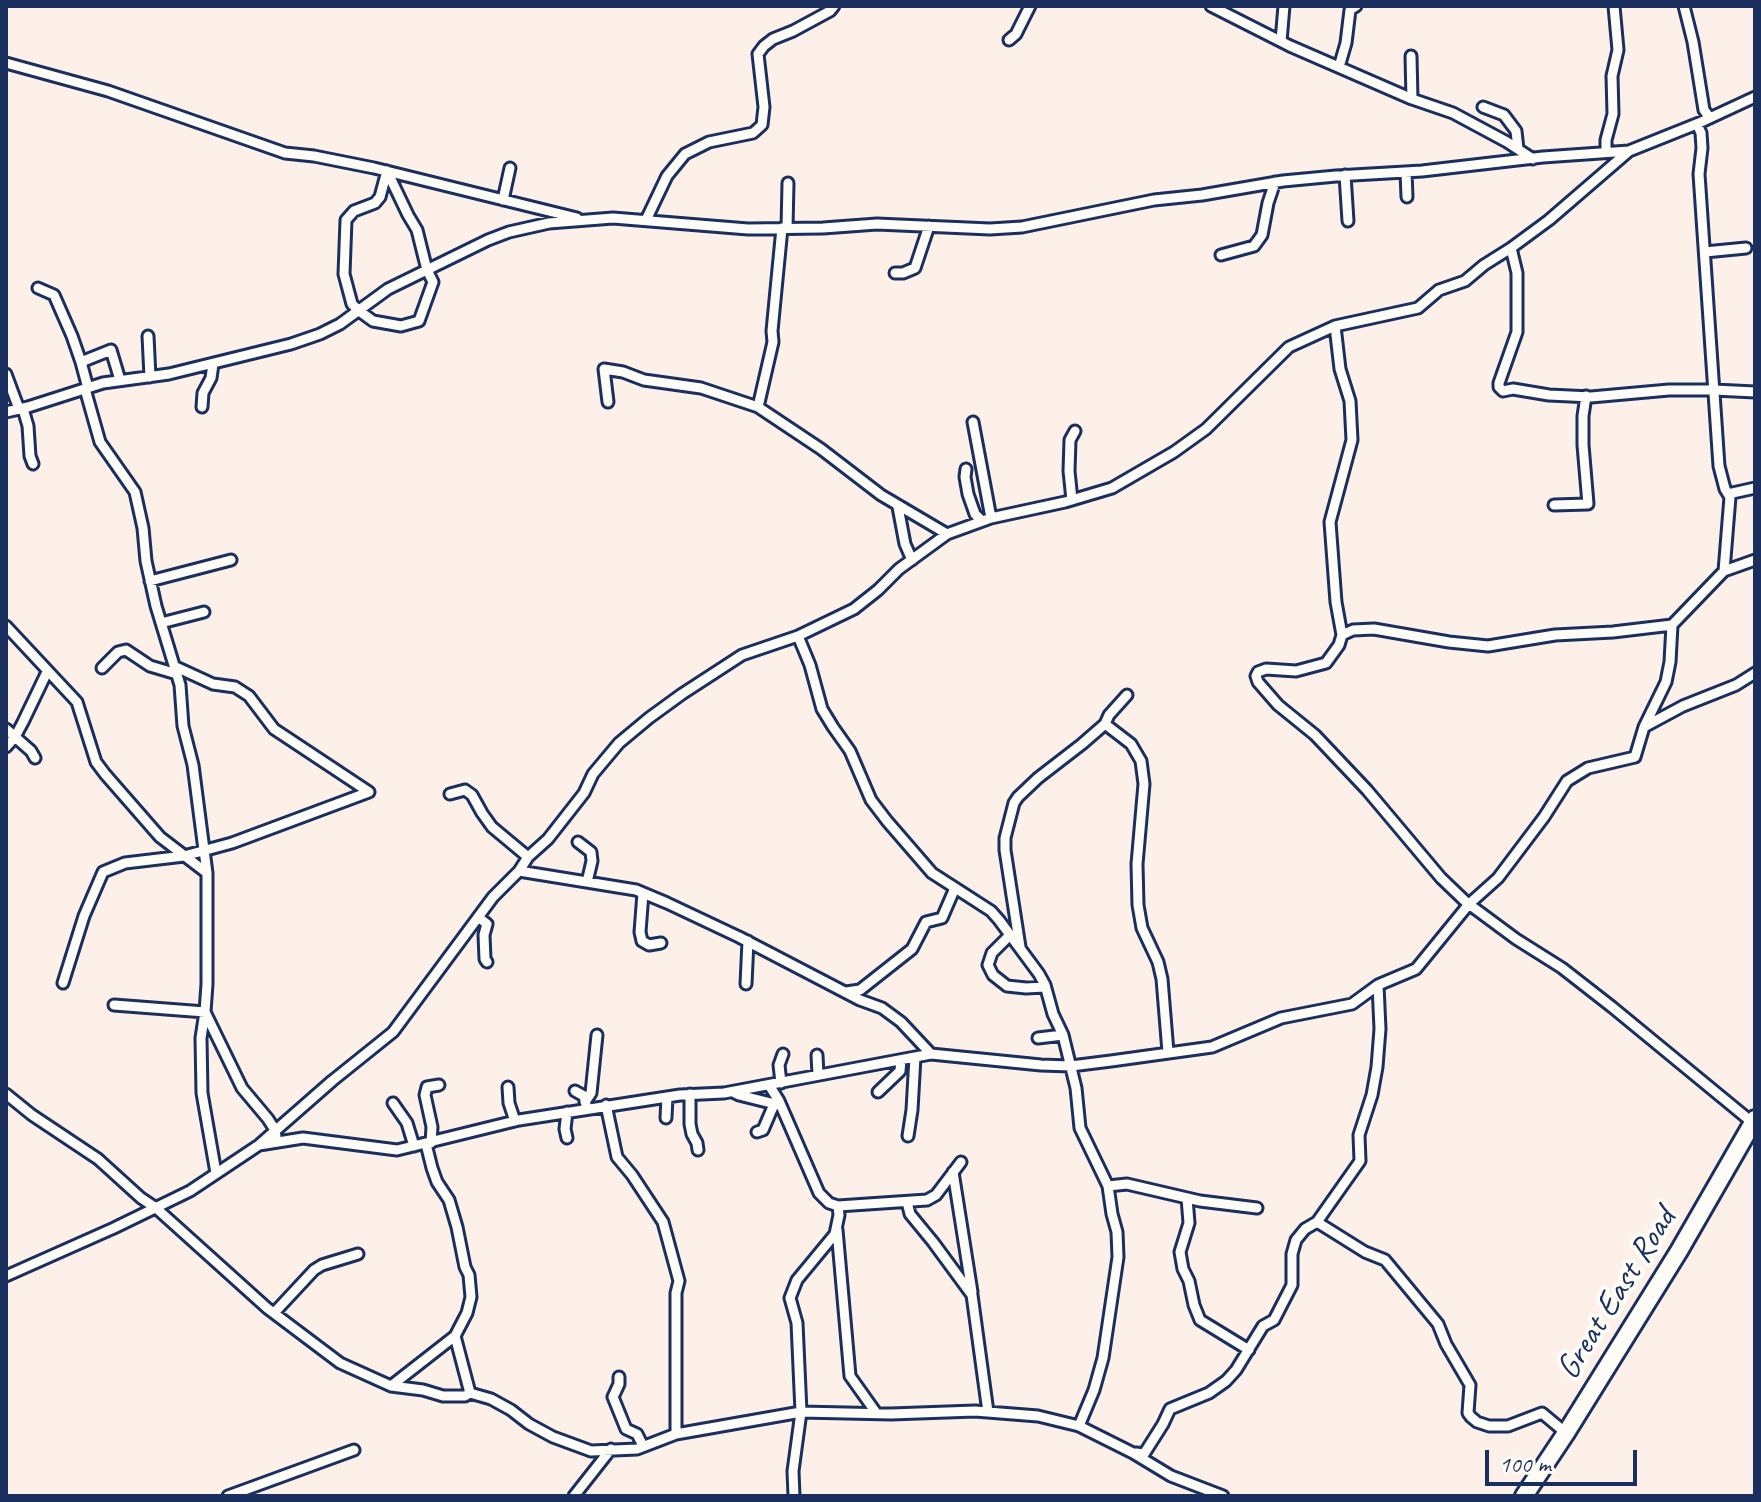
<!DOCTYPE html>
<style>
body{margin:0}
#map{position:relative;width:1761px;height:1502px;overflow:hidden;background:#fcf0e8;font-family:Caveat,sans-serif}
canvas{display:block}
.frame{position:absolute;inset:0;border:8px solid #1b2f5e;pointer-events:none}
.scale{position:absolute;left:1485px;top:1450px;width:152px;height:36px;box-sizing:border-box;border:4px solid #1b2f5e;border-top:0;padding-left:10px;font-size:24px;line-height:28px;white-space:nowrap;color:#1b2f5e;-webkit-text-stroke:6px #fdfcf7;paint-order:stroke}
</style>
<div id="map">
<canvas width="1761" height="1502"></canvas>
<div class="frame"></div>
<div class="scale">100 m</div>
</div>
<script>
const c = document.querySelector('canvas').getContext('2d');
c.lineJoin = 'round';
const shape = rows => new Path2D(rows.map(r => 'M' + r).join(''));
function strokePath(path, color, width, dash) { c.strokeStyle = color; c.lineWidth = width; c.lineCap = dash ? 'butt' : 'round'; c.setLineDash(dash || []); c.stroke(path); }
function drawText(font, color, halo, rows, align = 'center') {
  c.font = font + ' Caveat,sans-serif'; c.lineWidth = 8; c.setLineDash([]); c.textBaseline = 'middle'; c.strokeStyle = halo; c.fillStyle = color; for (const [text, x, y, turn = 0] of rows) {
    c.save(); c.translate(x, y); c.rotate((+turn || 0) * Math.PI / 180); c.textAlign = isNaN(turn) ? turn : align; if (halo) c.strokeText(text, 0, 0); c.fillText(text, 0, 0); c.restore();
  }
}
const street = shape([
 [1211,6,1290,46,1412,99,1453,113,1507,142,1533,159],
 [1684,6,1693,42,1704,110,1710,118],
 [1009,40,1016,34,1030,6],
 [1281,41,1284,6],
 [1411,56,1412,99],
 [6,63,108,91,285,153,314,156,374,168,577,218],
 [1339,67,1346,43,1350,10,1356,6],
 [1483,107,1504,115,1516,131,1518,149],
 [1697,124,1701,133,1702,148,1699,174,1719,466,1725,489,1730,497,1724,571],
 [1606,152,1606,140,1613,114,1612,76,1618,50,1614,6],
 [387,171,408,215,417,230,427,270,433,282,419,321,401,326,373,321,358,310,352,304,344,274,346,220,354,211,375,203,380,197,387,171],
 [1406,172,1407,197],
 [1345,175,1348,221],
 [503,200,510,168],
 [646,220,667,176,685,154,709,142,753,133,762,125,764,107,758,54,764,46,773,39,793,31,830,11,834,6],
 [787,228,788,183],
 [1511,248,1517,273,1517,332,1499,383,1499,387,1503,391,1513,389,1549,395,1591,397,1669,390,1714,390,1755,392],
 [1705,252,1746,248],
 [1221,255,1254,246,1262,235,1268,203,1275,182],
 [895,273,903,273,915,268,929,226],
 [38,288,54,295,72,336,81,362],
 [1335,326,1340,369,1350,401,1352,440,1330,522,1336,602,1342,635],
 [148,336,150,377],
 [6,374,19,409],
 [88,388,81,362,111,350,120,380],
 [85,389,100,442,135,492,143,528,146,561,156,606,180,685,183,726,193,765,207,873,207,984,205,1012,201,1038,202,1093,216,1173],
 [608,402,604,369,623,372,644,380,701,388,758,407,821,449,881,495,947,534],
 [202,407,203,393,211,378,213,364],
 [758,407,773,342,772,331,782,228],
 [23,409,28,426,30,456,33,464],
 [6,412,28,407,103,383,169,374,291,344,320,334,340,324,388,289,488,240,509,232,549,223,613,218,748,229,823,228,877,224,990,229,1022,227,1154,200,1202,195,1283,181,1336,176,1422,171,1543,157,1629,151,1699,123,1755,97],
 [973,422,991,518],
 [966,469,965,477,968,494,975,514,982,521],
 [1728,494,1755,488],
 [1072,500,1069,471,1070,440,1075,431],
 [1554,505,1588,504,1583,445,1583,416,1586,396],
 [898,507,905,544,912,560],
 [150,581,231,560],
 [161,623,204,612],
 [6,626,77,702,96,762,105,774,160,837,207,873],
 [798,636,810,665,822,709,833,727,850,751,871,800,887,821,932,873,991,911,999,920,1039,974,1045,985,1053,1014,1063,1035,1076,1088,1080,1128,1108,1186,1112,1214,1117,1232,1118,1257,1103,1358,1094,1390,1079,1426],
 [176,667,213,684,235,687,249,696,274,729,369,792],
 [102,668,118,652,126,650,150,666,177,674],
 [1105,724,1131,744,1141,761,1144,784,1137,864,1138,905,1142,928,1158,962,1162,979,1168,1052],
 [1644,727,1683,706,1736,685,1755,673],
 [6,729,31,751,35,758],
 [6,747,15,737,23,722,47,672],
 [450,794,465,790,472,795,482,813,492,827,528,857],
 [578,842,591,852,592,861,587,882],
 [519,871,636,890,667,903,739,937,860,1000,882,1008,901,1022,931,1054],
 [643,893,640,932,642,941,649,945,661,943],
 [478,917,487,924,484,935,485,959,487,962],
 [1010,935,992,953,988,965,993,975,1007,986,1026,988,1045,987],
 [1020,947,1005,850,1005,838,1014,803,1018,797,1038,778,1082,744,1105,724,1109,715,1127,695],
 [63,983,84,916,103,872,125,863,184,856,232,843,369,792],
 [746,984,748,941],
 [846,992,860,990,912,949,926,922,942,918,955,888],
 [114,1005,205,1012,242,1088,268,1119,275,1130,276,1137],
 [1038,1038,1063,1035],
 [817,1055,818,1075],
 [781,1083,779,1065,783,1054],
 [769,1085,779,1101,819,1193,829,1203,838,1206,839,1215,835,1234,797,1280,790,1298,797,1323,801,1412,793,1471,794,1496],
 [508,1087,509,1103,515,1121],
 [575,1091,584,1096,586,1105],
 [733,1092,739,1095,775,1104],
 [878,1092,900,1071,901,1060],
 [6,1094,32,1115,98,1159,141,1198,156,1208,267,1308,340,1363,391,1386,423,1390,443,1396,465,1396,470,1393,491,1399,511,1410,529,1424,553,1437,591,1451,637,1449,676,1434,801,1412,891,1414,975,1411,1038,1416,1079,1426,1133,1453,1171,1476,1223,1496],
 [690,1094,690,1124,692,1134,697,1143,698,1150],
 [585,1102,591,1093,597,1035],
 [393,1103,407,1123,414,1146],
 [606,1105,617,1157,632,1175,663,1222,679,1281,676,1293,676,1434],
 [666,1118,667,1097],
 [1753,1123,1612,1007,1562,968,1516,939,1466,902,1441,878,1367,790,1315,735,1278,705,1258,682,1256,676,1258,672,1266,669,1296,671,1326,663,1339,645,1342,635,1353,630,1374,629,1449,642,1488,646,1555,635,1613,632,1672,625,1724,571,1755,560],
 [757,1132,763,1130,772,1109,778,1099],
 [908,1136,912,1110,915,1057],
 [567,1138,565,1129,567,1112],
 [431,1143,432,1127,425,1095,427,1087,439,1085],
 [259,1145,303,1138,397,1150,519,1120,680,1095,724,1093,931,1054,1041,1065,1071,1066,1111,1061,1212,1047,1281,1018,1352,1004,1378,985,1416,969,1469,904,1498,878,1544,817,1567,781,1588,768,1635,757,1644,727,1666,682,1670,662,1672,625],
 [953,1172,972,1292],
 [1108,1186,1127,1184,1200,1201,1257,1208],
 [1187,1198,1189,1223,1180,1252,1183,1269,1189,1281,1194,1305,1200,1320,1249,1350],
 [907,1202,910,1214,933,1242,972,1295,988,1412],
 [838,1206,927,1200,936,1195,961,1162],
 [1317,1222,1365,1252,1385,1260,1438,1324,1446,1344,1470,1385,1468,1413,1471,1417,1477,1422,1489,1426,1508,1426,1542,1413,1566,1433],
 [837,1230,850,1376,877,1414],
 [6,1276,114,1228,190,1191,259,1145,332,1081,393,1032,493,897,519,871,528,857,548,839,584,793,593,774,619,743,649,718,682,694,742,655,798,636,854,609,878,590,899,569,947,534,991,518,1065,502,1112,488,1174,452,1206,429,1289,347,1335,326,1418,308,1439,290,1465,281,1484,265,1511,248,1549,220,1629,151],
 [274,1313,314,1270,322,1265,358,1254],
 [455,1336,470,1393],
 [619,1377,619,1384,613,1397,626,1429,637,1434,643,1446],
 [391,1386,455,1336,467,1313,471,1297,469,1275,465,1267,457,1227,449,1200,437,1182,432,1168,426,1144],
 [1136,1453,1144,1454,1163,1424,1170,1409,1209,1393,1226,1381,1236,1370,1263,1326,1274,1320,1292,1285,1292,1254,1296,1240,1305,1229,1317,1222,1360,1161,1359,1135,1372,1095,1377,1067,1380,1029,1378,985],
 [228,1496,354,1450],
 [574,1496,611,1449]
]);
const highway = shape([
 [1524,1496,1566,1433,1679,1251,1755,1119]
]);
const streetNames = [
 ["Great East Road",1617,1294,-58]
];
strokePath(street, '#1b2f5e', 15);
strokePath(highway, '#1b2f5e', 22);
strokePath(street, '#fdfcf7', 9);
strokePath(highway, '#fdfcf7', 16);
drawText('34px', '#1b2f5e', '#fdfcf7', streetNames);
</script>
